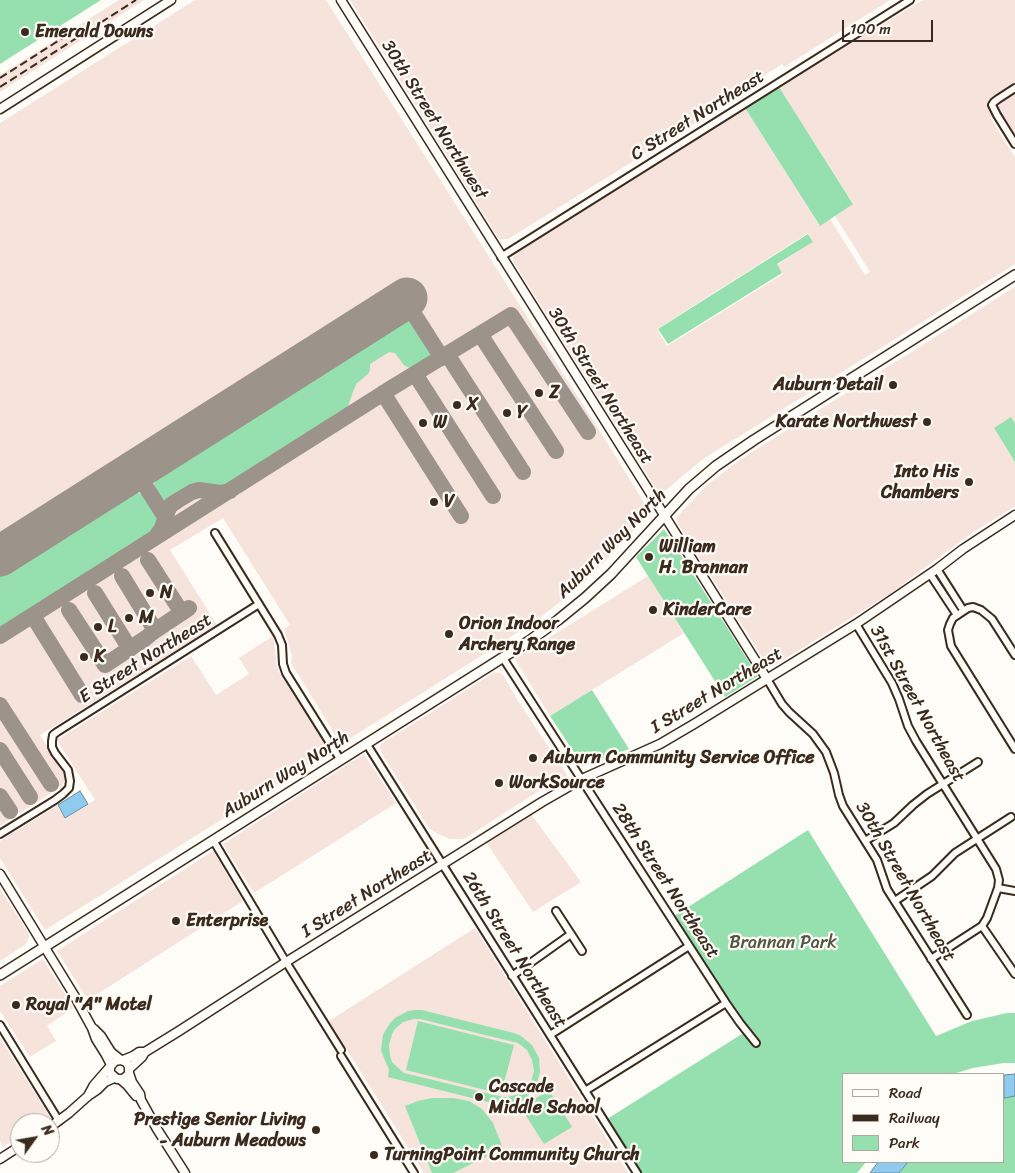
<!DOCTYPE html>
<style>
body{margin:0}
#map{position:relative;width:1015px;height:1173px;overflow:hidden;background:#fdfcf7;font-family:Sriracha,sans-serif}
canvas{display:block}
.legend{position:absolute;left:842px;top:1073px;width:162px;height:90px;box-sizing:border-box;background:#fdfcf7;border:1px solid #afa8a0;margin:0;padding:6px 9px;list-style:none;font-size:15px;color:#3b2a1e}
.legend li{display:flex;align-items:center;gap:10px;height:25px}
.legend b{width:25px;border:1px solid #afa8a0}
.north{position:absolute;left:10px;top:1113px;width:50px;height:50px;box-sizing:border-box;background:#fdfcf7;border:1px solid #afa8a0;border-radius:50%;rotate:58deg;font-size:14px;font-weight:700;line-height:20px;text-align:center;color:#3b2a1e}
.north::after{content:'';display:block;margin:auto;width:18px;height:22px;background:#3b2a1e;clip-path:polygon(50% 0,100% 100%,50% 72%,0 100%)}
.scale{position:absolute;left:842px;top:20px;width:91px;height:22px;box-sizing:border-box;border:2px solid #3b2a1e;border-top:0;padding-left:6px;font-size:15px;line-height:18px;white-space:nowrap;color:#3b2a1e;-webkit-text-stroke:4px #fdfcf7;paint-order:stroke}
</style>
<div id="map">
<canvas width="1015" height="1173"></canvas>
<ul class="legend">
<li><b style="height:6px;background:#fdfcf7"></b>Road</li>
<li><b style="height:6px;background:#3b2a1e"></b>Railway</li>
<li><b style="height:14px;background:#96dfae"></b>Park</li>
</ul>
<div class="north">N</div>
<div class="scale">100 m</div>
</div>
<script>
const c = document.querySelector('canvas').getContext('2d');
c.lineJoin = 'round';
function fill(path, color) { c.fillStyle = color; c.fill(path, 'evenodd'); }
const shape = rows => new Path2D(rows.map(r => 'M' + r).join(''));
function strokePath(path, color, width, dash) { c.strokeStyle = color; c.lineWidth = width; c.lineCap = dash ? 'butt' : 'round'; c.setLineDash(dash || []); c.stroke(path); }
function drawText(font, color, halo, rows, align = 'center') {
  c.font = font + ' Sriracha,sans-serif'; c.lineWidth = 4.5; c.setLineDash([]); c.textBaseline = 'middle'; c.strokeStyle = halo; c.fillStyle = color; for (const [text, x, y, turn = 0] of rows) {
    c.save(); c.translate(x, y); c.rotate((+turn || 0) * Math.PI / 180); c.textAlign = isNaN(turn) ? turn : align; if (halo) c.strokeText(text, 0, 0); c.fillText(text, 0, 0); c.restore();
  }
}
const built = shape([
 [119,0,144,0,0,92,0,75],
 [195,0,326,0,606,441,648,509,648,514,607,559,585,581,540,618,462,668,341,744,291,663,292,656,284,629,290,625,223,518,170,550,217,625,40,735,66,776,62,786,0,826,0,123],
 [350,0,890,0,784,67,782,64,713,108,714,111,508,239,499,239],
 [923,0,1015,0,1015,136,1000,112,990,118,1015,157,1015,264,703,459,666,490,663,491,660,490,655,487,610,416,513,261,513,258,515,254,745,108,819,225,830,219,865,275,870,272,835,216,853,203,779,87],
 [808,233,813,242,777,265,783,274,667,346,657,329],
 [1015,287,1015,423,1012,418,994,428,1015,462,1015,506,972,533,888,595,775,665,766,663,677,522,676,518,706,486,741,459],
 [648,576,684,633,550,716,515,659],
 [273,636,277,667,281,676,328,746,329,750,328,753,45,930,0,858,0,841,57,806,65,819,95,800,57,740,191,656,216,695,249,674,239,658],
 [495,672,500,673,503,675,518,701,567,775,566,777,537,792,464,839,450,839,438,834,429,828,382,754,380,748,381,744],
 [364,754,396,803,254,893,223,844],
 [531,814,581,882,533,912,486,842],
 [213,851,243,901,88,1000,57,951],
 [0,889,29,934,29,938,26,944,0,961],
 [475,928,628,1173,424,1173,329,1021],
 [43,959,67,997,73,1008,47,1026,56,1041,30,1057,0,1011,0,986],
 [0,1038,50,1117,41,1123,20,1123,20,1136,3,1147,0,1141]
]);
const green = shape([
 [0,0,101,0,0,64],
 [779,87,853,204,820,226,745,108],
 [808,234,813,242,777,264,782,273,668,344,658,329],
 [407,312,412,317,419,327,432,351,434,358,430,362,421,368,413,370,404,365,395,353,389,352,370,364,370,370,368,374,357,383,354,389,346,412,299,443,229,487,224,489,217,488,202,485,195,486,166,504,161,501,154,484,156,475,160,469,336,356],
 [1011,417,1015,423,1015,462,994,428],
 [134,490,144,496,150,504,157,516,158,525,156,531,49,599,0,631,0,570,121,494],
 [664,529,758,676,725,697,636,557],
 [592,690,629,749,583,766,550,716],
 [808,830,936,1036,972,1021,1007,1013,1015,1013,1015,1063,1004,1063,973,1068,953,1074,844,1074,844,1162,866,1162,857,1173,637,1173,604,1121,745,1032,671,918],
 [415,1010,422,1010,514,1033,521,1036,532,1045,539,1058,540,1072,536,1086,527,1097,521,1101,507,1105,500,1105,388,1077,389,1069,386,1063,381,1050,383,1035,390,1023,395,1018,408,1011],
 [414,1019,420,1019,518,1043,527,1050,532,1060,534,1071,531,1082,528,1087,519,1094,508,1097,503,1097,404,1073,396,1066,392,1062,390,1056,389,1045,392,1034,395,1029,403,1022],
 [418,1021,514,1045,501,1094,406,1070],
 [549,1090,572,1127,544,1144,521,1108],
 [1015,1096,1015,1173,899,1173,908,1162,1004,1162,1004,1098],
 [432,1098,453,1098,469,1101,482,1109,493,1123,503,1148,453,1173,432,1173,405,1106,418,1101]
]);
const water = shape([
 [80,791,88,804,65,818,58,805,80,791],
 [1015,1074,1015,1096,1004,1098,1004,1075,1015,1074],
 [878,1162,908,1162,899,1173,870,1173,878,1162]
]);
const taxiway = shape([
 [405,300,442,358],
 [480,334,556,451],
 [447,354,523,472],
 [415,374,493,496],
 [383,393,461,516],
 [135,470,169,523],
 [156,537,162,528,168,510,171,505,177,501,192,492,199,490,220,493,230,491],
 [148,560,182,613],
 [122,576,155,630],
 [95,593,130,649],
 [69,610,105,665,146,638,153,632,189,608],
 [33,616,82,695],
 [0,636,393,387,511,315,588,432],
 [0,705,51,784],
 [0,750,30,797],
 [0,796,10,811]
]);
const runway = shape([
 [0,556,407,298]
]);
const minor = shape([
 [1015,88,998,99,994,102,992,105,997,115,1015,144],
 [501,257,910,0],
 [215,533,278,635,282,645,283,664,286,673,340,759],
 [937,569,963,610],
 [930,574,957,615],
 [856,624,892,683,899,699,908,726,916,741,996,869,999,880,998,888,1015,891],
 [1015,655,992,619,981,610,973,607,968,608,953,618,950,624,948,630,951,646,1015,749],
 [503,658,726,1003,740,1023,756,1043],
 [767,679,782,704,789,712,813,734,826,752,834,773,839,795,843,806,877,860,887,889,967,1015],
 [366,743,637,1173],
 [0,834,55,800,63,794,69,788,70,781,68,770,55,753,52,747,52,741,53,735,57,732,259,604],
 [213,840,286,962,341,1050],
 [865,841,894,823,913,805,927,794,978,762],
 [895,901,932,876,955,853,1011,817],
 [556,911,582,951],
 [982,926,1015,974],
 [931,959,982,926,987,918,998,888],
 [512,976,571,934],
 [0,1025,59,1121],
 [550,1035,689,946],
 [341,1056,414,1173],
 [585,1091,726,1003]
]);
const tertiary = shape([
 [341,0,767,679],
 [0,109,171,0],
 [0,874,74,995,92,1028,96,1039,106,1055,111,1065],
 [94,1029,101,1036,111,1052,121,1060],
 [123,1060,133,1056,139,1052,145,1052,179,1031,286,962,542,802,582,779,660,744,694,724,856,624,937,569,963,549,1015,515],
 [129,1069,142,1057,145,1052],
 [129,1073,132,1082,140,1094,141,1100,157,1129,185,1173],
 [120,1079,127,1085,136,1096],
 [88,1096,94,1085,115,1061,121,1060,126,1062,129,1066,129,1073,128,1075,123,1079,117,1079,110,1073,110,1068],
 [50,1127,69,1113,88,1096,97,1090,105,1082,114,1078],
 [0,1159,20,1146]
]);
const secondary = shape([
 [0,975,529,641,558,620,585,598,611,574,689,489,716,466,754,440,1015,275]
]);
const rail = shape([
 [0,78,80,27],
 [0,87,136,0]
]);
const markers = [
 [25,32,5,"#3b2a1e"],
 [893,385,5,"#3b2a1e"],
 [539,393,5,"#3b2a1e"],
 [457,405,5,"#3b2a1e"],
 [507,413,5,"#3b2a1e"],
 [927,422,5,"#3b2a1e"],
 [423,423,5,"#3b2a1e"],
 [969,482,5,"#3b2a1e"],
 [434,502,5,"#3b2a1e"],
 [649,557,5,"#3b2a1e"],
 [150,593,5,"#3b2a1e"],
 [653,610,5,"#3b2a1e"],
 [129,618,5,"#3b2a1e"],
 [98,627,5,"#3b2a1e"],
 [449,634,5,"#3b2a1e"],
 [84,657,5,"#3b2a1e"],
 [533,758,5,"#3b2a1e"],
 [499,783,5,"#3b2a1e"],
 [176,921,5,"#3b2a1e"],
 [16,1005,5,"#3b2a1e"],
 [479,1097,5,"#3b2a1e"],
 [316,1130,5,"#3b2a1e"],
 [374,1155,5,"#3b2a1e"]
];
const poiNames = [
 ["Emerald Downs",35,32],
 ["Auburn Detail",883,385,"right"],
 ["Z",549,393],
 ["X",467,405],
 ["Y",517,413],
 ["Karate Northwest",917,422,"right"],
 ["W",433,423],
 ["Into His",959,472,"right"],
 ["Chambers",959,493,"right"],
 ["V",444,502],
 ["William",659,547],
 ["H. Brannan",659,568],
 ["N",160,593],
 ["KinderCare",663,610],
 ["M",139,618],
 ["Orion Indoor",459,624],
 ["Archery Range",459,645],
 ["L",108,627],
 ["K",94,657],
 ["Auburn Community Service Office",543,758],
 ["WorkSource",509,783],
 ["Enterprise",186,921],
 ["Royal \"A\" Motel",26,1005],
 ["Cascade",489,1087],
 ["Middle School",489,1108],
 ["Prestige Senior Living",306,1120,"right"],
 ["- Auburn Meadows",306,1141,"right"],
 ["TurningPoint Community Church",384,1155]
];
const streetNames = [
 ["C Street Northeast",698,116,-32],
 ["30th Street Northwest",434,120,58],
 ["30th Street Northeast",600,386,58],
 ["Auburn Way North",612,544,-45],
 ["E Street Northeast",146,659,-32],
 ["I Street Northeast",717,691,-31],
 ["31st Street Northeast",917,704,61],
 ["Auburn Way North",286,775,-32],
 ["28th Street Northeast",665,881,57],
 ["30th Street Northeast",905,882,60],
 ["I Street Northeast",367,894,-32],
 ["26th Street Northeast",514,950,58]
];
const parkNames = [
 ["Brannan Park",783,943]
];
fill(built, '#f5e3dc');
fill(green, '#96dfae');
fill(water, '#8fcbef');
strokePath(water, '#6d8b9b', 1);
strokePath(taxiway, '#9c938a', 16);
strokePath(runway, '#9c938a', 41);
strokePath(minor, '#3b2a1e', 10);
strokePath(tertiary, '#3b2a1e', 11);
strokePath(secondary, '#3b2a1e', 12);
strokePath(minor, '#fdfcf7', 6);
strokePath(tertiary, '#fdfcf7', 8);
strokePath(secondary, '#fdfcf7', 9);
strokePath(rail, '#3b2a1e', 2, [8, 4]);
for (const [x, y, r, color] of markers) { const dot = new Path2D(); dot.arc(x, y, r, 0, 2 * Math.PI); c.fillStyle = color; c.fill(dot); strokePath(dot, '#fdfcf7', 2); }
drawText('bold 18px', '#3b2a1e', '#fdfcf7', poiNames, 'left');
drawText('18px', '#3b2a1e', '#fdfcf7', streetNames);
drawText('18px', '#525742', '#fdfcf7', parkNames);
</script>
